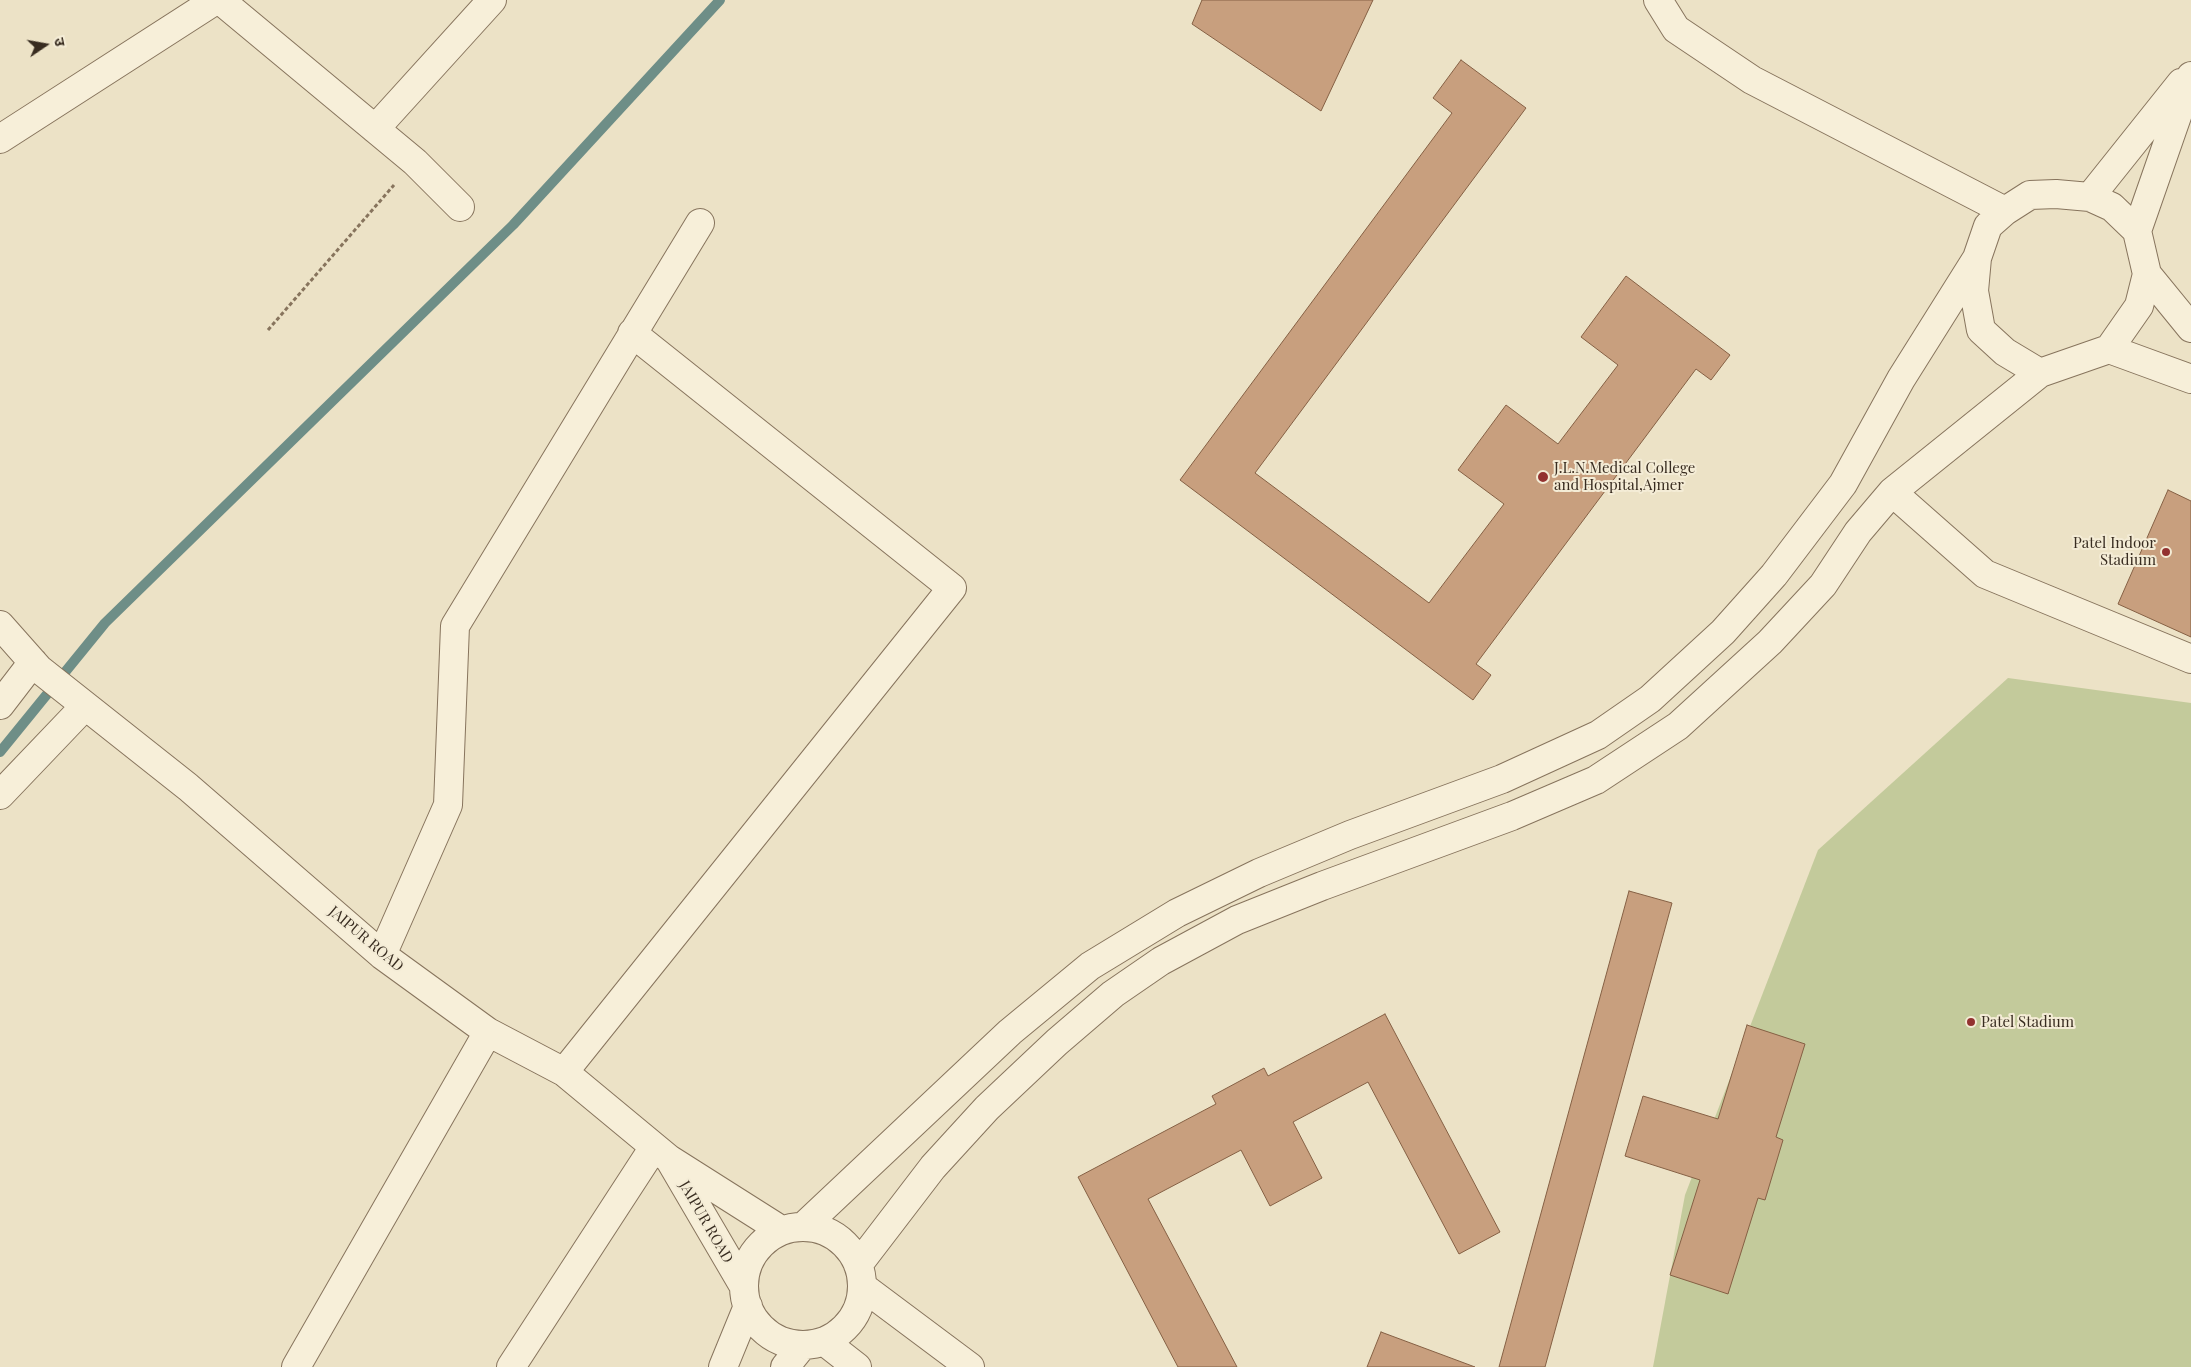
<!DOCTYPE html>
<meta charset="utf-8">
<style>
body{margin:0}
#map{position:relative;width:2191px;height:1367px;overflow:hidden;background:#ece2c6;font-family:"Playfair Display","Noto Sans Devanagari",serif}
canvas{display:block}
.north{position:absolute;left:20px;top:20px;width:50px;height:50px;-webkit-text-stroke:4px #f4ecd6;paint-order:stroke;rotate:78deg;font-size:14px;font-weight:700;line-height:20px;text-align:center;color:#382c20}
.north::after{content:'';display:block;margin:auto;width:18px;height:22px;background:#382c20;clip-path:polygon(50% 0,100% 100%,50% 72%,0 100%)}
</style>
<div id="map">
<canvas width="2191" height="1367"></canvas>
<div class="north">उ</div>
</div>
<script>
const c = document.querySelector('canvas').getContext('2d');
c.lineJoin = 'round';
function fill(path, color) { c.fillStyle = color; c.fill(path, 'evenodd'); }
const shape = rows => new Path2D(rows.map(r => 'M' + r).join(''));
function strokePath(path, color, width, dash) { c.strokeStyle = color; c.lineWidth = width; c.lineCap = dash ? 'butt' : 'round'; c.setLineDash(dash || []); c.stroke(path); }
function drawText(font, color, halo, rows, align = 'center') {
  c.font = font + ' "Playfair Display",serif'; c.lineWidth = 4; c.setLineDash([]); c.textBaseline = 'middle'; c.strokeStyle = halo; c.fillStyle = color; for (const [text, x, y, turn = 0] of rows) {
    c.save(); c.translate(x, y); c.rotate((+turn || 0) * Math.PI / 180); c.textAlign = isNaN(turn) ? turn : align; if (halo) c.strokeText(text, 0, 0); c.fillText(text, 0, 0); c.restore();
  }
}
const green = shape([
 [2008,678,2191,703,2191,1367,1653,1367,1685,1195,1818,850]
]);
const stream = shape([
 [0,752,105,623,513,225,720,0]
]);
const building = shape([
 [1202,0,1373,0,1321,111,1192,24,1202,0],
 [1461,60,1526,108,1255,473,1429,603,1504,504,1458,470,1506,405,1558,444,1618,365,1581,337,1626,276,1730,355,1711,380,1696,369,1476,664,1491,675,1473,700,1180,480,1452,113,1433,98,1461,60],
 [2168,490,2191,501,2191,637,2118,604,2168,490],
 [1629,891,1672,903,1545,1367,1499,1367,1629,891],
 [1385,1014,1500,1232,1459,1254,1368,1082,1293,1122,1322,1178,1270,1206,1241,1150,1148,1199,1237,1367,1178,1367,1078,1177,1216,1104,1212,1096,1264,1068,1268,1076,1385,1014],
 [1747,1025,1805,1044,1776,1137,1783,1140,1765,1200,1758,1198,1728,1294,1670,1275,1700,1180,1625,1156,1643,1096,1718,1119,1747,1025],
 [1381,1332,1475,1367,1367,1367,1381,1332]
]);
const path = shape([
 [268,330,394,185]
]);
const minor = shape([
 [220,0,415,162,460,207],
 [1658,0,1676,29,1752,80,2005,211],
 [375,129,492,0],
 [0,139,216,0],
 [2056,194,2090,197,2112,207,2137,231,2147,274,2139,306,2109,349,2040,373,2005,352,1981,330,1974,291,1977,258,1988,226,2005,211,2030,195,2056,194],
 [2090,197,2181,83],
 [2137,231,2191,76],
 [2147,274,2191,328],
 [2109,349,2191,379],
 [1892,492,1985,574,2191,659],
 [0,625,39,669,188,787,382,955,488,1032,564,1072,669,1159,781,1230],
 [0,705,33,662],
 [0,795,85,706],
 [382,955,448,805,455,626,700,223],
 [564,1072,952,588,632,333],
 [671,1162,743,1285],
 [804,1226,1010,1032,1090,966,1177,913,1259,873,1350,835,1502,779,1598,735,1650,699,1723,632,1774,575,1843,484,1901,379,1977,258],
 '744 1286a59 59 0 1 1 118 0a59 59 0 1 1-118 0Z',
 [858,1265,933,1167,987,1108,1057,1042,1113,994,1161,961,1237,920,1322,886,1512,816,1596,780,1678,726,1770,642,1823,585,1858,532,1892,492,2040,373],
 [863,1287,970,1367],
 [825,1342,857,1367],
 [296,1367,488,1032],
 [511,1367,654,1147],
 [723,1367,748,1306],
 [785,1367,802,1346]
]);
const markers = [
 [1543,477,6,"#933230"],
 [2166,552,5,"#933230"],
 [1971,1022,5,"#933230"]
];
const poiNames = [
 ["J.L.N.Medical College",1554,468],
 ["and Hospital,Ajmer",1554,485],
 ["Patel Indoor",2156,543,"right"],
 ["Stadium",2156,560,"right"],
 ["Patel Stadium",1981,1022]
];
const streetNames = [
 ["JAIPUR ROAD",366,939,40],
 ["JAIPUR ROAD",706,1222,60]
];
fill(green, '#c3ca9b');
strokePath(stream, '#6e8e87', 10);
fill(building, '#c89f7e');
strokePath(building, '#856044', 1);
strokePath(minor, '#87745d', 30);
strokePath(path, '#87745d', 3, [4, 2.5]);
strokePath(minor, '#f7efd9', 28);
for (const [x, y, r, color] of markers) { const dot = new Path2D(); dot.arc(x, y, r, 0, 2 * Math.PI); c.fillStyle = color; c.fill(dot); strokePath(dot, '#f4ecd6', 2); }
drawText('15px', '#382c20', '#f4ecd6', poiNames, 'left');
drawText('15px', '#382c20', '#f4ecd6', streetNames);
</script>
